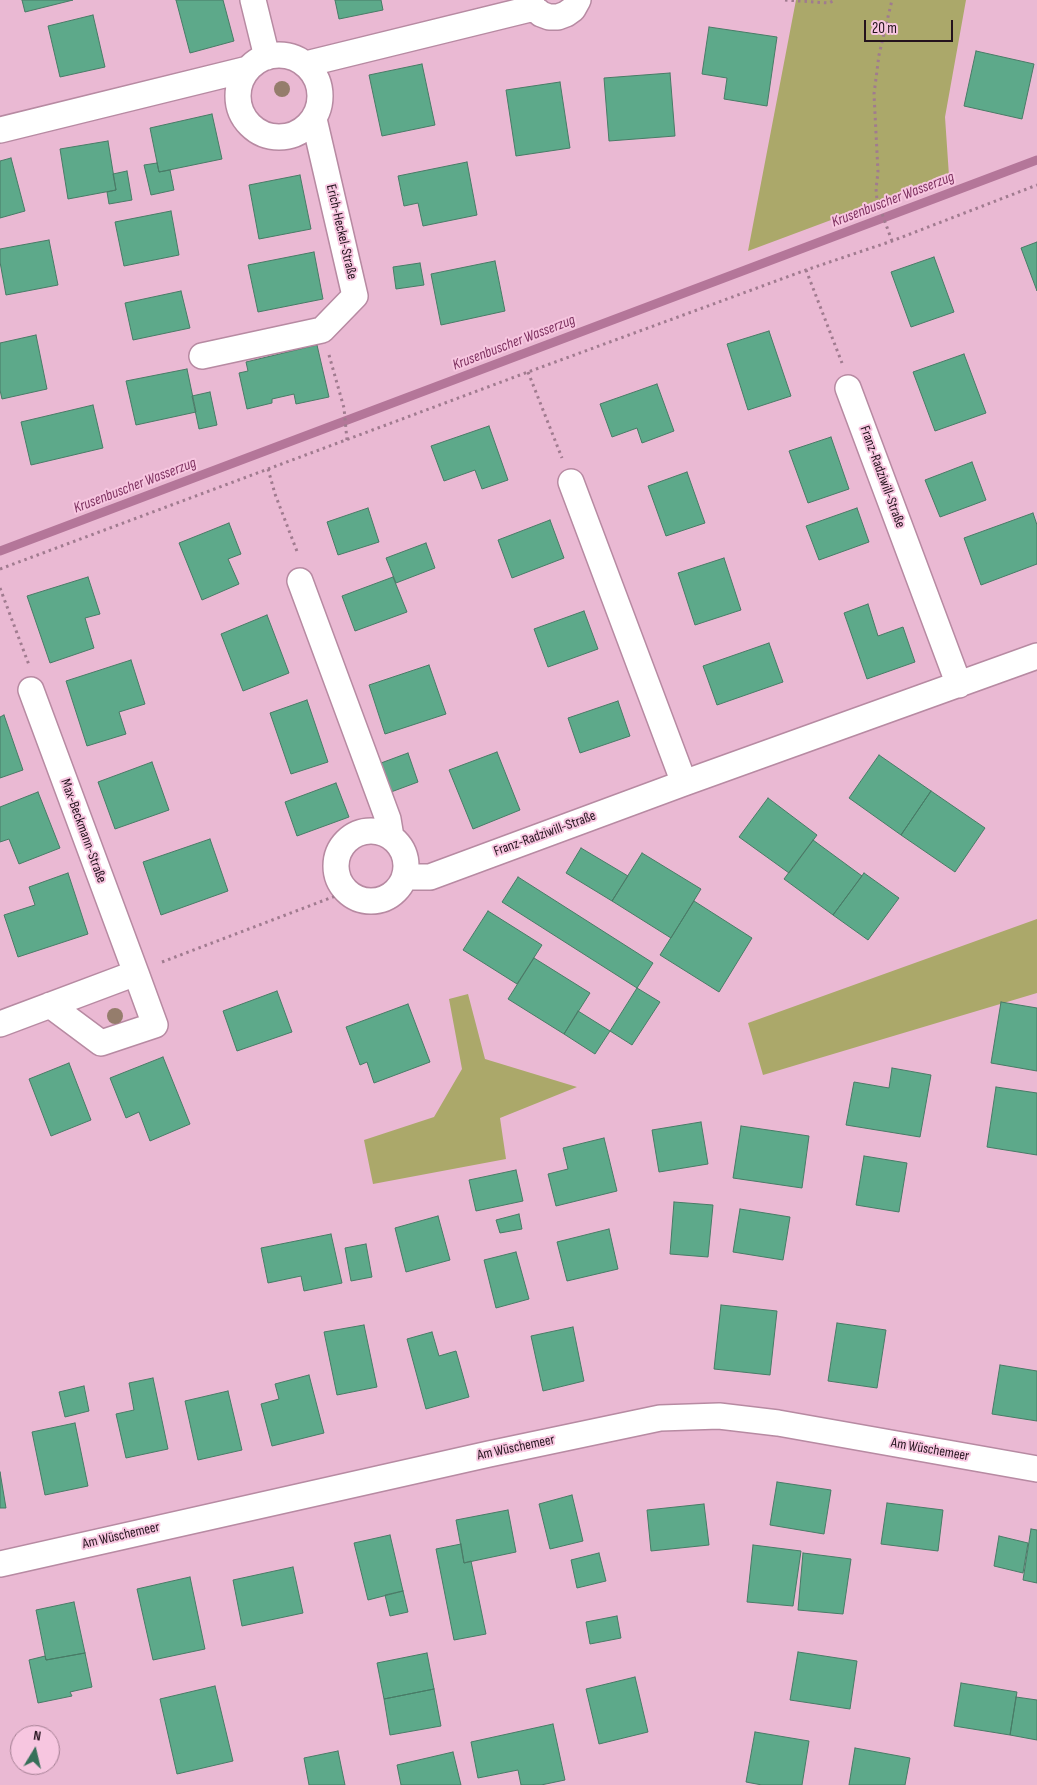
<!DOCTYPE html>
<meta charset="utf-8">
<style>
body{margin:0}
#map{position:relative;width:1037px;height:1785px;overflow:hidden;background:#eab9d3;font-family:"Sofia Sans Condensed",sans-serif}
canvas{display:block}
.north{position:absolute;left:10px;top:1725px;width:50px;height:50px;box-sizing:border-box;background:#f7c6e0;border:1px solid #a37e92;border-radius:50%;rotate:9deg;font-size:14px;font-weight:700;line-height:20px;text-align:center;color:#24131d}
.north::after{content:'';display:block;margin:auto;width:18px;height:22px;background:#367059;clip-path:polygon(50% 0,100% 100%,50% 72%,0 100%)}
.scale{position:absolute;left:864px;top:20px;width:89px;height:22px;box-sizing:border-box;border:2px solid #24131d;border-top:0;padding-left:6px;font-size:15px;line-height:18px;white-space:nowrap;color:#24131d;-webkit-text-stroke:4px #f7c6e0;paint-order:stroke}
</style>
<div id="map">
<canvas width="1037" height="1785"></canvas>
<div class="north">N</div>
<div class="scale">20 m</div>
</div>
<script>
const c = document.querySelector('canvas').getContext('2d');
c.lineJoin = 'round';
function fill(path, color) { c.fillStyle = color; c.fill(path, 'evenodd'); }
const shape = rows => new Path2D(rows.map(r => 'M' + r).join(''));
function strokePath(path, color, width, dash) { c.strokeStyle = color; c.lineWidth = width; c.lineCap = dash ? 'butt' : 'round'; c.setLineDash(dash || []); c.stroke(path); }
function drawText(font, color, halo, rows, align = 'center') {
  c.font = font + ' "Sofia Sans Condensed",sans-serif'; c.lineWidth = 4; c.setLineDash([]); c.textBaseline = 'middle'; c.strokeStyle = halo; c.fillStyle = color; for (const [text, x, y, turn = 0] of rows) {
    c.save(); c.translate(x, y); c.rotate((+turn || 0) * Math.PI / 180); c.textAlign = isNaN(turn) ? turn : align; if (halo) c.strokeText(text, 0, 0); c.fillText(text, 0, 0); c.restore();
  }
}
const green = shape([
 [796,0,966,0,945,117,949,176,748,251],
 [1037,919,1037,993,763,1075,748,1023],
 [468,994,485,1059,577,1087,500,1118,506,1159,373,1184,364,1140,434,1117,462,1069,449,999]
]);
const stream = shape([
 [0,551,1037,160]
]);
const building = shape([
 [22,0,73,0,25,12,22,0],
 [176,0,223,0,234,41,190,53,176,0],
 [335,0,381,0,383,10,339,19,335,0],
 [93,15,105,67,60,77,48,26,93,15],
 [709,27,777,37,767,106,724,99,727,78,702,74,709,27],
 [976,51,1034,64,1022,119,964,106,976,51],
 [422,64,435,125,382,136,369,75,422,64],
 [670,73,675,136,609,141,604,78,670,73],
 [560,82,570,148,516,156,506,90,560,82],
 [212,114,222,159,159,172,150,128,212,114],
 [108,141,116,190,68,199,60,149,108,141],
 [11,158,25,211,0,218,0,161,11,158],
 [467,162,477,215,423,226,418,203,404,206,398,176,467,162],
 [157,163,159,172,170,170,174,190,151,195,144,165,157,163],
 [127,171,132,200,109,204,107,192,116,190,113,174,127,171],
 [300,175,311,229,259,239,249,185,300,175],
 [171,211,179,255,124,266,115,222,171,211],
 [49,240,58,285,6,295,0,262,0,249,49,240],
 [1037,242,1037,291,1021,248,1037,242],
 [314,252,323,299,258,312,248,265,314,252],
 [934,257,954,312,911,327,891,272,934,257],
 [495,261,505,311,441,325,431,274,495,261],
 [420,263,424,285,396,289,393,267,420,263],
 [181,291,190,328,133,340,125,303,181,291],
 [769,331,791,396,748,410,727,344,769,331],
 [36,335,47,389,2,399,0,390,0,343,36,335],
 [317,345,329,397,296,404,294,394,272,399,272,403,247,409,239,373,248,371,246,362,317,345],
 [964,354,986,413,935,431,913,372,964,354],
 [187,369,196,412,136,425,126,381,187,369],
 [657,384,674,431,642,443,637,428,612,437,600,404,657,384],
 [210,392,217,425,199,429,192,396,210,392],
 [93,405,103,448,31,465,21,422,93,405],
 [489,426,508,480,482,489,475,470,444,481,431,446,489,426],
 [831,437,849,489,808,503,789,451,831,437],
 [972,462,986,500,940,517,925,480,972,462],
 [687,472,705,523,666,536,648,486,687,472],
 [368,508,379,542,338,555,327,522,368,508],
 [857,508,869,542,819,560,806,526,857,508],
 [1033,513,1037,525,1037,564,981,585,964,538,1033,513],
 [550,520,564,558,512,578,498,540,550,520],
 [229,523,241,554,228,559,239,584,202,600,179,543,229,523],
 [426,543,435,568,396,583,386,558,426,543],
 [724,558,741,610,695,625,678,573,724,558],
 [88,577,100,614,85,618,94,648,50,663,27,596,88,577],
 [393,577,407,612,355,631,342,596,393,577],
 [868,604,878,636,903,627,915,662,867,679,844,613,868,604],
 [584,611,598,649,548,667,534,629,584,611],
 [267,615,289,673,243,691,221,634,267,615],
 [769,643,783,682,717,705,703,666,769,643],
 [131,660,145,704,119,712,126,734,87,746,66,681,131,660],
 [429,665,446,714,385,734,369,685,429,665],
 [307,700,328,762,291,774,270,713,307,700],
 [618,701,630,736,580,753,568,718,618,701],
 [4,715,23,770,0,778,0,717,4,715],
 [497,752,520,810,473,829,449,770,497,752],
 [408,753,418,782,391,792,381,763,408,753],
 [879,755,931,791,901,835,849,798,879,755],
 [152,762,169,810,115,829,98,782,152,762],
 [336,783,349,817,297,836,285,802,336,783],
 [931,791,985,828,955,872,901,835,931,791],
 [38,792,60,848,19,864,9,839,0,842,0,807,38,792],
 [768,798,817,835,789,873,739,837,768,798],
 [210,839,228,891,161,915,143,862,210,839],
 [813,840,862,876,833,915,784,879,813,840],
 [581,848,628,876,612,901,566,873,581,848],
 [642,853,701,889,671,938,612,901,642,853],
 [68,873,88,934,18,957,4,915,35,905,29,887,68,873],
 [864,873,899,898,868,940,833,915,864,873],
 [518,877,653,963,637,988,502,902,518,877],
 [694,901,752,938,719,992,660,955,694,901],
 [488,911,542,945,517,984,463,950,488,911],
 [534,958,590,993,564,1034,508,999,534,958],
 [637,988,660,1002,632,1045,610,1031,637,988],
 [277,991,292,1032,237,1051,223,1011,277,991],
 [1001,1002,1037,1008,1037,1071,991,1063,1001,1002],
 [408,1004,430,1062,374,1083,367,1062,360,1065,346,1027,408,1004],
 [578,1011,610,1031,595,1054,564,1034,578,1011],
 [163,1057,190,1124,150,1141,139,1112,126,1118,110,1078,163,1057],
 [69,1063,91,1120,51,1136,29,1079,69,1063],
 [892,1068,931,1075,920,1137,846,1125,854,1082,889,1088,892,1068],
 [996,1087,1037,1093,1037,1155,987,1147,996,1087],
 [701,1122,708,1164,659,1172,652,1130,701,1122],
 [741,1126,809,1136,802,1188,733,1178,741,1126],
 [604,1138,617,1191,556,1206,548,1174,568,1169,563,1148,604,1138],
 [864,1156,907,1163,899,1212,856,1205,864,1156],
 [516,1170,523,1201,476,1211,469,1180,516,1170],
 [674,1202,713,1205,708,1257,670,1254,674,1202],
 [740,1209,790,1217,783,1260,733,1252,740,1209],
 [519,1214,522,1229,500,1233,496,1220,519,1214],
 [438,1216,450,1260,406,1272,395,1228,438,1216],
 [609,1229,618,1269,567,1281,557,1242,609,1229],
 [331,1234,342,1283,304,1291,301,1276,268,1283,261,1248,331,1234],
 [366,1244,372,1277,351,1281,345,1248,366,1244],
 [516,1252,529,1299,496,1308,484,1260,516,1252],
 [721,1305,777,1311,770,1375,714,1369,721,1305],
 [837,1323,886,1330,877,1388,828,1381,837,1323],
 [364,1325,377,1387,337,1395,324,1332,364,1325],
 [573,1327,584,1381,543,1391,531,1336,573,1327],
 [432,1332,439,1356,456,1351,469,1397,426,1409,407,1339,432,1332],
 [1000,1365,1037,1371,1037,1421,992,1414,1000,1365],
 [309,1375,324,1433,272,1446,261,1404,279,1399,275,1384,309,1375],
 [153,1378,168,1449,126,1458,116,1414,134,1410,129,1383,153,1378],
 [84,1386,89,1411,65,1417,59,1392,84,1386],
 [228,1391,242,1450,198,1460,185,1401,228,1391],
 [75,1423,88,1486,45,1495,32,1432,75,1423],
 [0,1472,6,1508,0,1508,0,1472],
 [777,1482,831,1490,824,1534,770,1525,777,1482],
 [572,1495,583,1541,550,1549,539,1504,572,1495],
 [887,1503,943,1510,938,1551,881,1544,887,1503],
 [704,1504,709,1545,651,1551,647,1510,704,1504],
 [508,1510,516,1552,464,1563,456,1520,508,1510],
 [1031,1529,1037,1530,1037,1583,1023,1580,1031,1529],
 [390,1535,403,1591,368,1600,354,1543,390,1535],
 [999,1536,1028,1543,1023,1573,994,1566,999,1536],
 [461,1544,464,1563,471,1561,486,1634,454,1640,436,1549,461,1544],
 [753,1545,801,1551,793,1606,747,1602,753,1545],
 [599,1553,606,1581,577,1588,571,1560,599,1553],
 [803,1553,851,1559,843,1614,798,1610,803,1553],
 [293,1567,303,1613,242,1626,233,1580,293,1567],
 [190,1577,205,1649,153,1660,137,1589,190,1577],
 [403,1591,408,1612,390,1616,385,1595,403,1591],
 [74,1602,85,1653,46,1660,36,1610,74,1602],
 [617,1616,621,1638,590,1644,586,1622,617,1616],
 [798,1652,857,1661,850,1709,790,1700,798,1652],
 [85,1653,92,1687,70,1692,72,1696,38,1703,29,1660,45,1656,46,1660,85,1653],
 [427,1653,434,1689,384,1699,377,1663,427,1653],
 [635,1677,648,1732,599,1744,586,1689,635,1677],
 [961,1683,1017,1692,1010,1735,954,1726,961,1683],
 [215,1686,233,1761,177,1774,160,1699,215,1686],
 [434,1689,441,1726,390,1735,384,1699,434,1689],
 [1016,1697,1037,1700,1037,1740,1010,1735,1016,1697],
 [553,1724,565,1780,541,1785,521,1785,518,1770,478,1778,471,1742,553,1724],
 [755,1732,809,1741,802,1785,762,1785,746,1782,755,1732],
 [855,1748,910,1758,905,1785,849,1785,855,1748],
 [338,1751,345,1785,309,1785,304,1758,338,1751],
 [453,1752,461,1785,401,1785,397,1765,453,1752]
]);
const path = shape([
 [785,0,829,3,835,0],
 [892,241,877,200,876,189,878,172,874,94,879,55,892,0],
 [806,270,842,363],
 [329,355,344,408,347,440],
 [528,372,562,458],
 [268,469,275,494,298,554],
 [0,569,528,372,806,270,892,241,1037,185],
 [0,588,29,665],
 [162,962,346,892]
]);
const street = shape([
 [253,0,267,57],
 [530,0,534,8,541,14,549,17,558,17,566,14,573,9,578,0],
 '238 96a41 41 0 1 1 82 0a41 41 0 1 1-82 0Z',
 [306,64,534,8],
 [0,130,248,69],
 [202,356,322,330,355,296,314,119],
 [848,388,959,685],
 [571,482,684,783],
 [300,581,388,819,391,837],
 '336 866a35 35 0 1 1 70 0a35 35 0 1 1-70 0Z',
 [405,877,430,877,684,783,1037,656],
 [50,1005,101,1043,155,1025,136,973],
 [0,1024,136,973,31,690],
 [0,1564,489,1454,660,1418,719,1416,778,1423,1037,1469]
]);
const trees = [
 [282,89],
 [115,1016]
];
const streetNames = [
 ["Erich-Heckel-Straße",341,232,77],
 ["Franz-Radziwill-Straße",882,477,70],
 ["Max-Beckmann-Straße",83,831,70],
 ["Franz-Radziwill-Straße",545,834,-20],
 ["Am Wüschemeer",516,1448,-12],
 ["Am Wüschemeer",930,1450,10],
 ["Am Wüschemeer",121,1536,-13]
];
const waterNames = [
 ["Krusenbuscher Wasserzug",893,200,-21],
 ["Krusenbuscher Wasserzug",514,343,-21],
 ["Krusenbuscher Wasserzug",135,486,-21]
];
fill(green, '#aba86a');
strokePath(stream, '#b47699', 9);
fill(building, '#5da98a');
strokePath(building, '#487b66', 1);
strokePath(street, '#b78aa2', 28);
strokePath(path, '#a07b8f', 3, [2.5, 4]);
strokePath(street, '#fff', 25);
c.fillStyle = '#957d6c';
for (const [x, y] of trees) { c.beginPath(); c.arc(x, y, 8, 0, 2 * Math.PI); c.fill(); }
drawText('14px', '#24131d', '#f7c6e0', streetNames);
drawText('italic 15px', '#7e3260', '#f7c6e0', waterNames);
</script>
